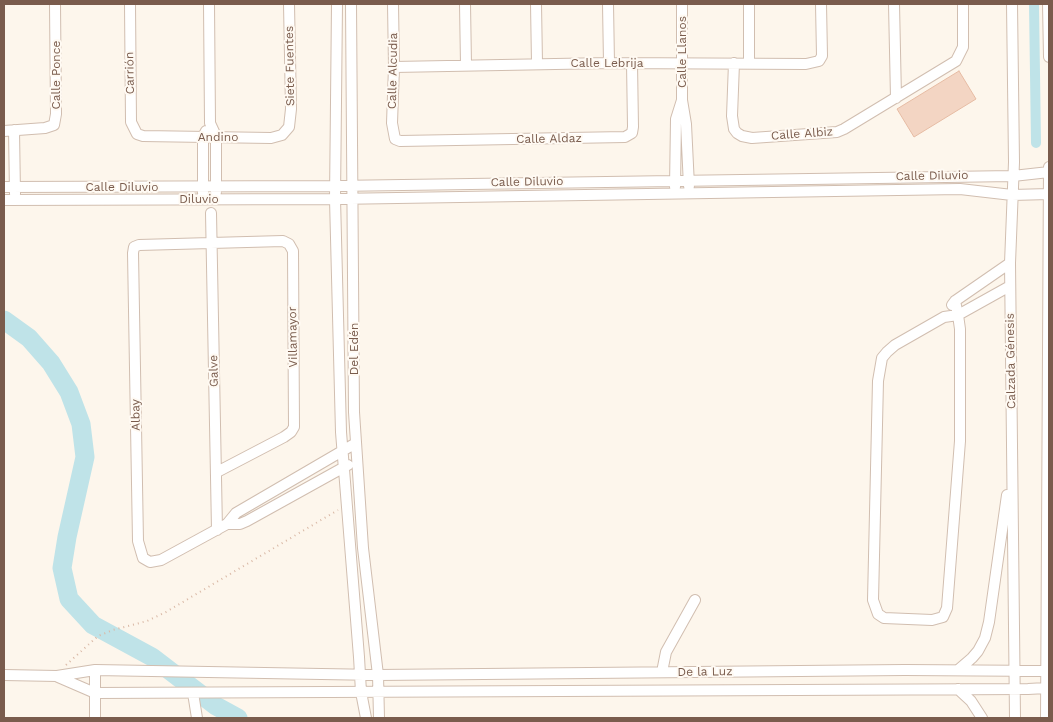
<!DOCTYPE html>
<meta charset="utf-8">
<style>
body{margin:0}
#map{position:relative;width:1053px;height:722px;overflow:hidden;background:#fdf6ec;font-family:"Work Sans",sans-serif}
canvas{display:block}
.frame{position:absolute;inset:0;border:5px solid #7a5c4d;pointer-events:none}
</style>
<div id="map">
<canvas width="1053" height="722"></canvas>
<div class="frame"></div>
</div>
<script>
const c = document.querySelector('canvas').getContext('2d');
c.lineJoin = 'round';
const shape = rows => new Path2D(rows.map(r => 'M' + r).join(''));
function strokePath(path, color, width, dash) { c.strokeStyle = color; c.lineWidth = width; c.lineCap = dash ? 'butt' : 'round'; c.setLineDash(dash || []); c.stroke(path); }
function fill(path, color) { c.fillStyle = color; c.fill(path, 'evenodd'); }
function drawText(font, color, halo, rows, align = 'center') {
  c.font = font + ' "Work Sans",sans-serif'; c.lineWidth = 4; c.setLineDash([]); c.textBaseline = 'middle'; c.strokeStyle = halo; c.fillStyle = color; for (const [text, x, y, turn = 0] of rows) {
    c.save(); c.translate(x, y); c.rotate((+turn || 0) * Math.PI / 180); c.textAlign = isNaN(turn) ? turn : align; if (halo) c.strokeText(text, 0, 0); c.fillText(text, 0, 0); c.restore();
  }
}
const canal = shape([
 [1034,4,1036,143]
]);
const river = shape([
 [4,320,29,338,51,363,69,392,81,424,85,457,67,537,62,568,69,599,93,625,152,657,216,706,238,718]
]);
const building = shape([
 [959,71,976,99,914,137,897,109,959,71]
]);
const path = shape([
 [66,665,98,636,113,630,147,621,166,612,338,510]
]);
const minor = shape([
 [130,4,131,122,137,134,143,136,271,138,282,135,289,127,291,109,289,4],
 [209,4,210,123,216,136,216,192],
 [337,4,335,199,341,432,359,657,361,692,366,718],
 [351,4,354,412,363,548,378,675,379,718],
 [393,4,394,67,392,123,395,139,400,141,625,137,632,133,633,127,632,63],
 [465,4,466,65],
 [536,4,537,63],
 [608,4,609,63],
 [749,4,749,63],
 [894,4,896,98],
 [1012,4,1014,162,1010,263,1015,718],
 [1048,4,1049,57],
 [734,63,732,116,734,129,737,133,742,136,752,138,837,132,844,129,956,61,963,47,963,4],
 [394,67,609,63,806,64,819,61,822,56,821,4],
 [682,100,686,124,689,186],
 [14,130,15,194],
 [4,131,45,128,54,125,56,114,55,4],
 [4,187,335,186,1013,176,1049,172],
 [675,187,676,119,682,100,682,4],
 [203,193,203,137,206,131],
 [4,200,335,199,960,189,1012,195,1049,194],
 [211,213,217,530],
 [955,301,958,315,960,329,960,441,947,608,943,617,932,620,884,618,878,614,873,600,878,381,882,358,887,352,895,345,944,317,958,315,1010,286],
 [952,305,955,301,1010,263],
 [217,472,284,437,291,432,294,427,293,251,289,244,283,241,139,245,134,247,133,253,138,541,143,558,150,562,161,560,227,524,236,513,356,443],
 [227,524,240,524,247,521,348,465],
 [95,670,95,718],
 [958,670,972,658,978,651,985,638,989,622,1007,495],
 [662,672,666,652,695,600],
 [4,675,57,676,95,670,378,675,905,670,1049,671],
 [58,677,95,693,1028,689,1046,688,1049,686],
 [958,689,971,701,982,718],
 [193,693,197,718],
 [1046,718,1049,167]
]);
const streetNames = [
 ["Calle Llanos",682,52,-90],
 ["Calle Lebrija",607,63],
 ["Siete Fuentes",290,66,-91],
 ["Calle Alcudia",393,71,-89],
 ["Carrión",130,73,-91],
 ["Calle Ponce",56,75,-90],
 ["Calle Albiz",802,134,-4],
 ["Andino",218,137],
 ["Calle Aldaz",549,139,-1],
 ["Calle Diluvio",932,176,-1],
 ["Calle Diluvio",527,182,-1],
 ["Calle Diluvio",122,187],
 ["Diluvio",199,199],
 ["Villamayor",293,337,-91],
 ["Del Edén",354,349,-90],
 ["Calzada Génesis",1011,361,-91],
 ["Galve",214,371,-91],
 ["Albay",136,415,-91],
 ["De la Luz",705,672,-1]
];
strokePath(canal, '#bfe3e8', 10);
strokePath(river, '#bfe3e8', 19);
fill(building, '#f3d5c3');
strokePath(building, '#e6bba3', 1);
strokePath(minor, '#d1beb0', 12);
strokePath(path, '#d9b8a5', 2, [1, 4]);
strokePath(minor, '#fff', 10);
drawText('12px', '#7a5c4d', '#fffaf3', streetNames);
</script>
